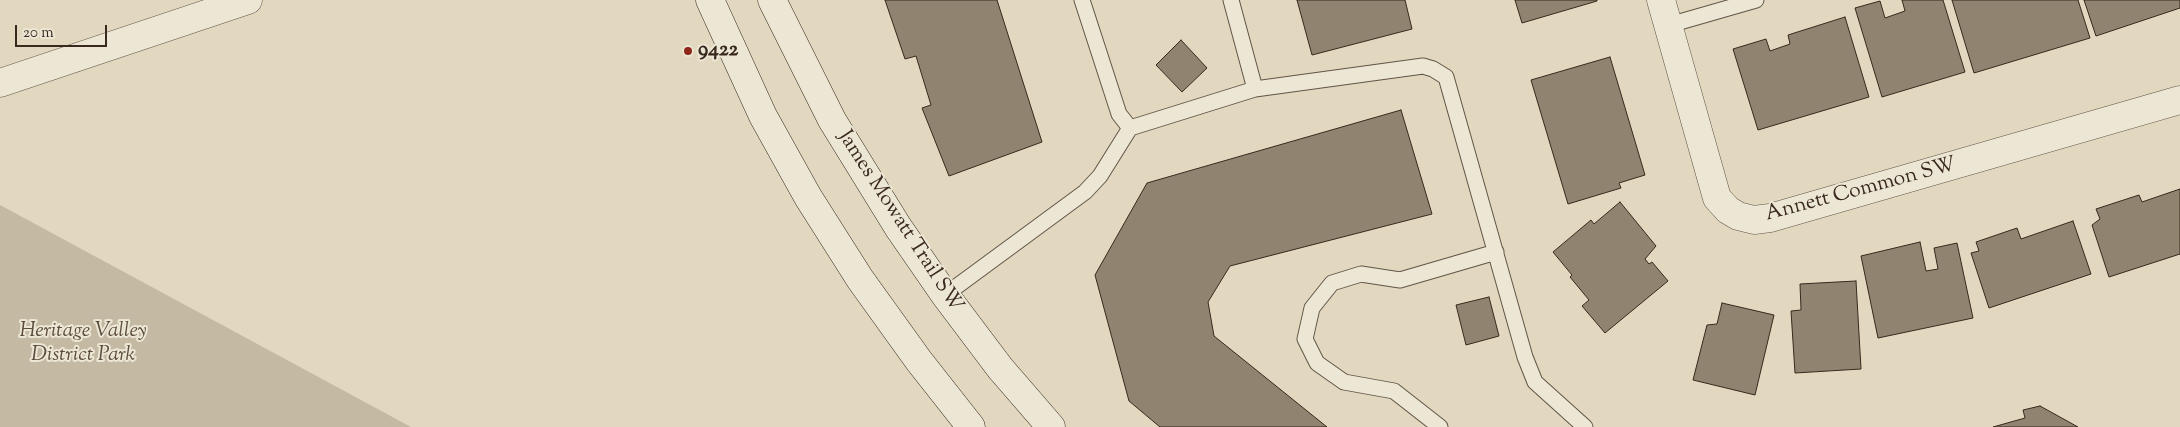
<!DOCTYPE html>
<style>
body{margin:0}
#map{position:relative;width:2180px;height:427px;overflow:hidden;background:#e1d8bf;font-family:"Sorts Mill Goudy",serif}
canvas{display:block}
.scale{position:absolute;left:15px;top:25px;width:92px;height:22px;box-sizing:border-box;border:2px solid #39281d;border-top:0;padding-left:6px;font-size:15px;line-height:18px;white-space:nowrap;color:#39281d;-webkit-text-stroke:4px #ece6d5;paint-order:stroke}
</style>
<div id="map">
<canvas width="2180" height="427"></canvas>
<div class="scale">20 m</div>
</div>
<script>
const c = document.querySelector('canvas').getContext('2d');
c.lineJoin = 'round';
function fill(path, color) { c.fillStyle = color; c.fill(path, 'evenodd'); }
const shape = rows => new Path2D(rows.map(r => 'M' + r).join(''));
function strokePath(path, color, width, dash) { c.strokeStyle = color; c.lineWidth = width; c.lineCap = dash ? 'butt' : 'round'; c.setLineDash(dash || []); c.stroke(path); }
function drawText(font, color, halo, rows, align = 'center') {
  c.font = font + ' "Sorts Mill Goudy",serif'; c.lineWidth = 4; c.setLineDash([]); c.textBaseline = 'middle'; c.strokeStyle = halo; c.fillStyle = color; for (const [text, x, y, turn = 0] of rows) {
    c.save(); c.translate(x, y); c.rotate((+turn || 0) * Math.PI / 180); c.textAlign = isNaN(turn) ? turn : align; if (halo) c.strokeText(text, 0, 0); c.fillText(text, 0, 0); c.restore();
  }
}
const green = shape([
 [0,205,411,427,0,427]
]);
const building = shape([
 [885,0,997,0,1042,142,949,176,922,108,931,105,916,56,905,59,885,0],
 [1297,0,1405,0,1412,29,1312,55,1297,0],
 [1515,0,1597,0,1597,1,1522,23,1515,0],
 [1902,0,1943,0,1965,72,1882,97,1855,8,1880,1,1885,18,1905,11,1902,0],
 [1952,0,2078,0,2090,38,1974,73,1952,0],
 [2084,0,2180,0,2180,8,2096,36,2084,0],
 [1845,17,1869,97,1758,130,1733,49,1766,39,1770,51,1790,44,1788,35,1845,17],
 [1181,40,1207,68,1182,92,1156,65,1181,40],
 [1610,57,1645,175,1619,183,1621,188,1568,204,1531,80,1610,57],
 [1401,110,1432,214,1230,266,1208,302,1214,336,1327,427,1160,427,1129,401,1095,275,1147,183,1401,110],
 [2180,189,2180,254,2109,277,2092,225,2100,219,2096,209,2139,195,2142,202,2180,189],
 [1620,202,1656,246,1645,259,1649,264,1652,262,1668,281,1605,333,1582,306,1589,300,1570,277,1572,275,1553,252,1591,220,1594,224,1620,202],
 [2073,221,2091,274,1989,308,1971,253,1979,251,1976,242,2017,228,2021,239,2073,221],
 [1920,242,1926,271,1938,269,1934,248,1957,243,1973,318,1878,338,1861,256,1920,242],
 [1856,281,1861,369,1795,373,1791,311,1801,310,1800,284,1856,281],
 [1489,297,1499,336,1466,345,1456,305,1489,297],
 [1722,303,1774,315,1755,395,1693,380,1707,325,1717,324,1722,303],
 [2040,406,2078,427,1993,427,2025,418,2023,410,2040,406]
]);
const service = shape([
 [1082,0,1119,114,1130,128,1255,89,1423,66,1433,69,1446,77,1525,357,1535,382,1585,427],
 [1231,0,1255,89],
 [1669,25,1756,0],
 [945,295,1085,192,1100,176,1130,128],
 [1440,427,1394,391,1344,382,1317,363,1305,339,1312,308,1332,283,1361,274,1400,280,1496,252]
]);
const minor = shape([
 [1661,0,1717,198,1728,210,1738,216,1754,220,1770,218,2180,100]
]);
const tertiary = shape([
 [0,83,248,0]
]);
const secondary = shape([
 [710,0,763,116,808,197,860,279,919,361,971,427],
 [772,0,832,120,898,227,945,295,1000,368,1051,427]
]);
const markers = [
 [688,51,5,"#8f2418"]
];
const poiNames = [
 ["9422",698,51]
];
const streetNames = [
 ["Annett Common SW",1861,191,-15],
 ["James Mowatt Trail SW",899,222,57]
];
const parkNames = [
 ["Heritage Valley",83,332],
 ["District Park",83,356]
];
fill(green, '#c4baa3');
fill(building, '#908471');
strokePath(building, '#39281d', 1);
strokePath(service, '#635446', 17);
strokePath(minor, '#635446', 29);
strokePath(tertiary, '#635446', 29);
strokePath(secondary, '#39281d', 29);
strokePath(service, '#ece6d5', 15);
strokePath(minor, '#ece6d5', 28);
strokePath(tertiary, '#ece6d5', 28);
strokePath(secondary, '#ece6d5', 28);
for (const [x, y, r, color] of markers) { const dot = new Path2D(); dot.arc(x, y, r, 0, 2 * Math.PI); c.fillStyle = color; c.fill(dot); strokePath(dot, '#ece6d5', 2); }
drawText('bold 21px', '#39281d', '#ece6d5', poiNames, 'left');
drawText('21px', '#39281d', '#ece6d5', streetNames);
drawText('italic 21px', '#5c4c3e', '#ece6d5', parkNames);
</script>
